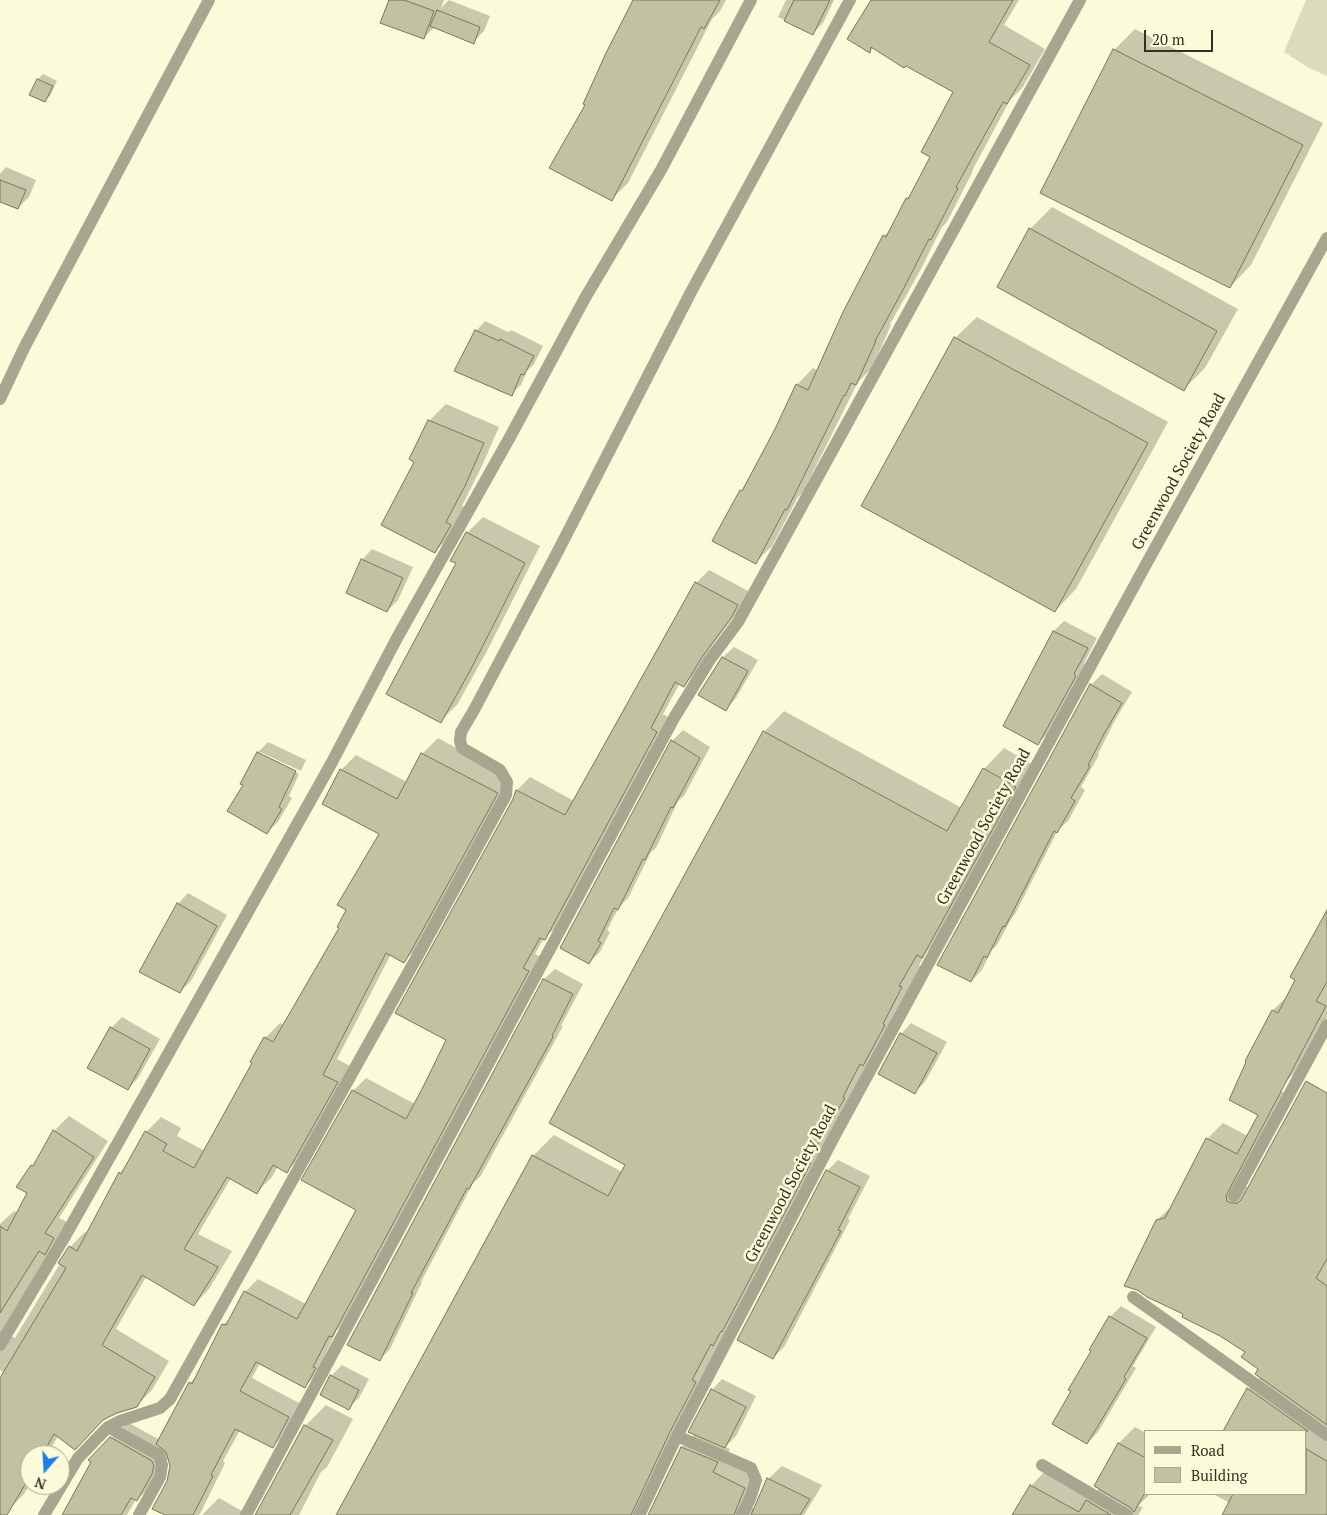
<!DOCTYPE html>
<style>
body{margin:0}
#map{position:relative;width:1327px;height:1515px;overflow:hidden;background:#fbfad9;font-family:"PT Serif",serif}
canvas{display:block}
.legend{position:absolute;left:1144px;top:1430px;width:162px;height:65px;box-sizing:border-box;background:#fbfad9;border:1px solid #abaa91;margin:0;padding:6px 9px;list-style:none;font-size:15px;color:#323125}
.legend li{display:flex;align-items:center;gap:10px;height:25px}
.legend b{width:25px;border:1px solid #abaa91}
.north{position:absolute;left:20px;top:1445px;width:50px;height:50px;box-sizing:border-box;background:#fbfad9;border:1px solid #abaa91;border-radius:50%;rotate:199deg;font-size:14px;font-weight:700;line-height:20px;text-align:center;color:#323125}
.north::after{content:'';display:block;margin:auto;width:18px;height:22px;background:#1f7ee7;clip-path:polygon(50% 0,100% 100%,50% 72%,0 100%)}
.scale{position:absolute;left:1144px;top:30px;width:69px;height:22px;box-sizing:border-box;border:2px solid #323125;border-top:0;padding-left:6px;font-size:15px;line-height:18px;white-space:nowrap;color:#323125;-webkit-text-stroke:4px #fbfad9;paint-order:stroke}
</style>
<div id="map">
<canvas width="1327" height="1515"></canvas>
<ul class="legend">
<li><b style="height:6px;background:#a7a791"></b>Road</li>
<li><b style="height:14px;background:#c2c1a2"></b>Building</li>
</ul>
<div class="north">N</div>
<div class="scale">20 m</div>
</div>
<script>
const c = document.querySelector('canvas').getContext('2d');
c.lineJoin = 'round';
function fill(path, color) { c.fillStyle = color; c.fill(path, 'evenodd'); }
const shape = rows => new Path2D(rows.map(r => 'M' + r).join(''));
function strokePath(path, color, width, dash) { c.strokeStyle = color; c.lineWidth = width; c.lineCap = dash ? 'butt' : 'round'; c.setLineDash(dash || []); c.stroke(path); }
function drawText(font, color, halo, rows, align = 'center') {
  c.font = font + ' "PT Serif",serif'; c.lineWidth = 5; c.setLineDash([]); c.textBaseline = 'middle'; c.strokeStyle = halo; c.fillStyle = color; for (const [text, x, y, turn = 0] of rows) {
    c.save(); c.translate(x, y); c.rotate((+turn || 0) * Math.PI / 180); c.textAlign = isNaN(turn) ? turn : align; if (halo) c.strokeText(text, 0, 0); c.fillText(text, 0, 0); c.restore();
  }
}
const green = shape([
 [1306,0,1327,0,1327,76,1309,68,1284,52]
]);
const shadow = shape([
 [390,0,444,0,441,8,449,0,490,16,484,31,473,42,435,27,423,38],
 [634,0,726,0,720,11,712,19,628,183,612,199,587,104],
 [786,0,834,0,823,23,813,33,778,17],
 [872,0,1019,0,1004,25,1045,49,1023,87,1010,100,972,171,973,171,947,222,942,227,920,271,890,324,891,325,872,368,858,382,803,492,798,497,772,546,756,562,714,540,776,429,797,385,813,368,818,371,884,236,890,230,907,198,913,192,932,156,955,91,874,47,870,51],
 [1135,29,1323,123,1251,265,1230,287,1114,50],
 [43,74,57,81,50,96,45,101,31,95,38,79],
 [6,167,36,180,29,197,18,208,0,200,0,174],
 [1052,207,1238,309,1205,368,1184,389,998,287,1030,229],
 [977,317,1168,422,1076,589,1055,611,955,338],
 [485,321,508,332,511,330,543,346,534,364,527,371,521,385,511,394,476,331],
 [446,404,499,427,481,468,462,506,467,508,451,535,435,552,415,461,410,459,429,421],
 [483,517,540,546,487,651,457,705,440,721,457,563,467,533],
 [372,549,413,567,398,600,387,611,362,560],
 [709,570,750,592,744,603,715,642,697,672,684,685,680,683,663,714,670,718,558,926,544,938,535,954,541,957,345,1323,337,1330,326,1353,328,1354,318,1373,305,1386,260,1363,252,1378,301,1404,286,1434,272,1447,240,1430,223,1461,225,1463,200,1514,198,1515,168,1515,168,1481,171,1466,169,1456,153,1484,137,1500,136,1499,127,1515,63,1515,92,1462,90,1460,127,1422,160,1440,190,1383,198,1375,223,1325,232,1316,245,1292,258,1279,306,1304,358,1210,353,1091,366,1078,415,1104,448,1039,517,790,530,777,574,801,696,583],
 [1064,621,1097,638,1084,663,1086,665,1049,733,1038,743,1054,631],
 [734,647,758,660,736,698,726,709,700,694,723,657],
 [1102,674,1132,692,1114,722,1098,754,1099,755,1081,787,1085,790,1068,821,1058,830,1015,914,1011,919,997,945,991,951,982,970,971,981,939,965,1091,685],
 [784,711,962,808,984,769,1004,748,1035,766,943,936,927,952,919,965,922,967,743,1310,646,1515,338,1515,533,1156,554,1135,622,1172,627,1164,764,732],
 [683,730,710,747,684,796,678,801,656,848,651,852,628,898,619,907,607,930,610,932,600,952,589,962,672,741],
 [438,738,512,778,419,946,404,961,391,954,337,1059,352,1067,302,1156,287,1171,278,1166,272,1177,257,1192,231,1178,198,1234,232,1251,209,1289,194,1305,146,1277,116,1329,169,1361,152,1390,136,1406,58,1436,47,1455,30,1455,30,1484,24,1494,9,1509,0,1504,0,1381,5,1373,0,1370,0,1224,14,1211,18,1213,28,1192,32,1166,38,1159,54,1131,69,1116,108,1141,59,1218,69,1223,7,1333,15,1338,70,1247,85,1232,87,1233,120,1173,127,1165,146,1132,161,1117,181,1128,177,1136,205,1151,254,1062,265,1038,280,1023,284,1025,340,927,380,833,341,770,356,755,407,782,422,754],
 [268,742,306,760,301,771,260,752,260,754,299,774,289,796,292,798,278,822,267,832,245,785,242,783,258,752],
 [188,893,227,915,191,981,180,992,178,904],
 [1327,917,1327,1017,1299,1068,1284,1084,1247,1060,1273,1010,1289,995],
 [555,969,583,984,561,1026,563,1026,480,1177,473,1183,421,1282,422,1282,390,1349,379,1360,348,1344,544,979],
 [122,1017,160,1039,138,1078,128,1089,111,1028],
 [911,1023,947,1042,925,1082,915,1092,901,1034],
 [1280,1091,1286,1094,1246,1187,1249,1188,1327,1119,1327,1515,1224,1515,1230,1503,1213,1494,1306,1494,1306,1431,1224,1431,1248,1389,1261,1376,1260,1368,1246,1352,1185,1314,1157,1220,1173,1205,1207,1139,1223,1123,1248,1136],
 [838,1160,870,1176,848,1219,850,1220,784,1347,773,1358,827,1171],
 [1121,1306,1156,1327,1133,1366,1136,1368,1098,1432,1087,1443,1110,1317],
 [342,1365,369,1379,359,1398,348,1408,331,1376],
 [722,1379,756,1396,736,1436,725,1447,730,1449,726,1458,758,1474,748,1506,755,1509,768,1479,782,1466,822,1485,804,1515,692,1515,657,1499,682,1447,695,1434,712,1390],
 [326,1405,353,1419,327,1467,321,1472,299,1515,255,1515,305,1426],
 [1135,1427,1146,1433,1146,1494,1150,1494,1138,1506,1143,1507,1138,1515,1014,1515,1031,1486,1046,1470,1092,1495,1100,1488,1095,1485,1119,1443],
 [219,1498,249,1515,202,1515]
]);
const building = shape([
 [389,0,404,0,434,11,424,39,380,23,389,0],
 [633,0,720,0,704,29,701,27,612,201,549,168,585,105,583,104,606,53,633,0],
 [794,0,830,0,813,35,784,21,794,0],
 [871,0,1013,0,989,42,1030,65,1007,104,1003,102,956,187,958,188,931,240,929,239,904,288,875,341,876,341,856,385,851,383,845,396,844,395,787,510,785,509,756,564,712,541,740,490,742,491,775,429,796,384,808,390,843,312,883,235,886,237,906,198,908,199,930,157,921,152,953,92,906,66,904,68,871,47,870,53,847,39,871,0],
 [437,10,480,27,474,44,430,26,437,10],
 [1113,49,1303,145,1230,288,1040,193,1113,49],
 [37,79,53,86,45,102,29,95,37,79],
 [0,180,26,190,18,209,0,202,0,180],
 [1029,228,1217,331,1184,391,997,287,1029,228],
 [475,330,499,341,500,339,534,356,524,375,521,374,512,396,454,371,475,330],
 [954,337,1148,443,1055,612,861,506,954,337],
 [428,420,484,443,465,486,446,522,451,525,435,553,381,525,414,462,409,459,428,420],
 [466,532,525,563,471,669,441,723,386,694,456,563,450,561,466,532],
 [361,559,403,578,387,612,346,593,361,559],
 [695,582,738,605,731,618,702,657,684,687,675,682,651,728,657,732,545,940,540,938,523,968,529,971,332,1337,329,1336,313,1367,316,1368,305,1388,256,1362,240,1391,289,1417,273,1448,235,1429,211,1475,213,1476,193,1515,165,1515,152,1509,167,1481,170,1466,166,1452,156,1444,189,1382,192,1384,222,1324,226,1325,244,1291,297,1319,356,1210,301,1180,352,1090,406,1119,424,1085,446,1040,395,1013,513,799,516,790,565,815,695,582],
 [1053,631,1088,648,1074,674,1076,676,1038,745,1003,726,1053,631],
 [722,657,748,671,726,711,698,695,722,657],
 [1090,684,1122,703,1104,734,1088,765,1090,766,1071,798,1075,801,1057,833,1054,831,1005,927,1003,926,987,958,984,956,971,982,937,965,1090,684],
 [763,731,947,831,983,768,1016,787,922,958,917,955,899,986,902,987,883,1024,885,1025,863,1066,860,1064,843,1097,845,1098,808,1161,811,1163,722,1332,721,1331,713,1346,711,1344,692,1380,696,1382,670,1432,631,1515,336,1515,532,1155,608,1196,625,1165,549,1123,763,731],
 [671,740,700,758,673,808,671,807,645,860,643,859,618,910,614,908,598,941,601,943,589,964,560,948,671,740],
 [257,752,296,771,279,807,282,809,267,834,227,811,243,785,240,784,257,752],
 [421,753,498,793,410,953,404,963,386,953,323,1075,338,1082,287,1173,273,1165,257,1194,227,1177,184,1249,218,1267,194,1306,142,1275,102,1345,155,1377,137,1407,117,1413,103,1420,75,1450,54,1434,42,1455,30,1455,30,1476,7,1515,0,1515,0,1378,66,1268,58,1263,69,1246,77,1251,119,1172,121,1174,145,1131,167,1144,163,1151,194,1168,252,1063,250,1062,264,1037,273,1042,339,928,337,927,346,910,337,905,379,834,322,804,340,769,397,799,421,753],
 [177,903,217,926,180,993,139,972,177,903],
 [1327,910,1327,982,1316,1001,1326,1006,1226,1196,1227,1201,1231,1203,1238,1203,1241,1200,1306,1081,1327,1093,1327,1259,1316,1278,1327,1286,1327,1425,1255,1374,1258,1369,1241,1357,1245,1352,1220,1336,1182,1317,1183,1314,1147,1297,1137,1290,1124,1286,1156,1220,1165,1218,1206,1138,1237,1154,1258,1115,1229,1100,1246,1062,1245,1061,1272,1010,1278,1013,1295,980,1290,977,1327,910],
 [543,979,573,994,552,1036,553,1037,469,1189,467,1188,411,1293,413,1293,380,1361,347,1345,543,979],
 [110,1027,150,1049,128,1090,87,1068,110,1027],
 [900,1033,937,1053,915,1094,878,1074,900,1033],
 [53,1130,94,1157,45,1233,54,1238,45,1255,39,1251,0,1313,0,1226,7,1231,27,1193,16,1187,31,1165,33,1166,53,1130],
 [826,1170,860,1187,838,1230,841,1231,773,1359,737,1340,826,1170],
 [1109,1316,1147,1338,1124,1377,1126,1379,1087,1444,1052,1424,1071,1391,1068,1390,1091,1351,1089,1350,1109,1316],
 [330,1375,359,1390,349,1410,320,1395,330,1375],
 [1247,1388,1308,1431,1223,1431,1247,1388],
 [711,1389,746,1407,725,1448,688,1432,711,1389],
 [304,1425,333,1440,290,1515,255,1515,304,1425],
 [110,1437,152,1461,154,1466,152,1474,137,1501,131,1498,121,1515,62,1515,91,1462,88,1460,110,1437],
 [1118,1443,1146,1458,1146,1491,1134,1512,1131,1508,1094,1486,1118,1443],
 [681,1447,718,1462,713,1472,745,1488,734,1515,648,1515,681,1447],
 [1306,1449,1327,1461,1327,1515,1222,1515,1233,1494,1306,1494,1306,1449],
 [767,1478,810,1499,800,1515,751,1515,767,1478],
 [1030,1485,1079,1512,1086,1500,1111,1515,1012,1515,1030,1485]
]);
const minor = shape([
 [0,399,24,348,209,0],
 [1234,1196,1327,1025],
 [1133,1297,1327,1435],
 [0,1345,64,1238,158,1072,331,764,397,638,510,437,585,298,661,170,751,0],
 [108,1427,159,1455,162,1465,160,1477,139,1515],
 [677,1436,751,1468,756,1480,750,1499,742,1515],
 [1042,1465,1127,1515],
 [44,1515,78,1458,108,1427,120,1421,160,1408,170,1399,417,957,506,795,507,782,500,770,462,748,460,741,461,732,474,710,557,553,692,290,850,0],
 [246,1515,674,718,709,661,738,622,1080,0],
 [639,1515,677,1436,835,1135,1144,568,1327,238]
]);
const streetNames = [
 ["Greenwood Society Road",1179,472,-61],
 ["Greenwood Society Road",984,827,-61],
 ["Greenwood Society Road",791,1184,-62]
];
fill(green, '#dcdbbc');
fill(shadow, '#0003');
fill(building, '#c2c1a2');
strokePath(building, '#79775a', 1);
strokePath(minor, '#a7a791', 12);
drawText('16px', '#323125', '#fbfad9', streetNames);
</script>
